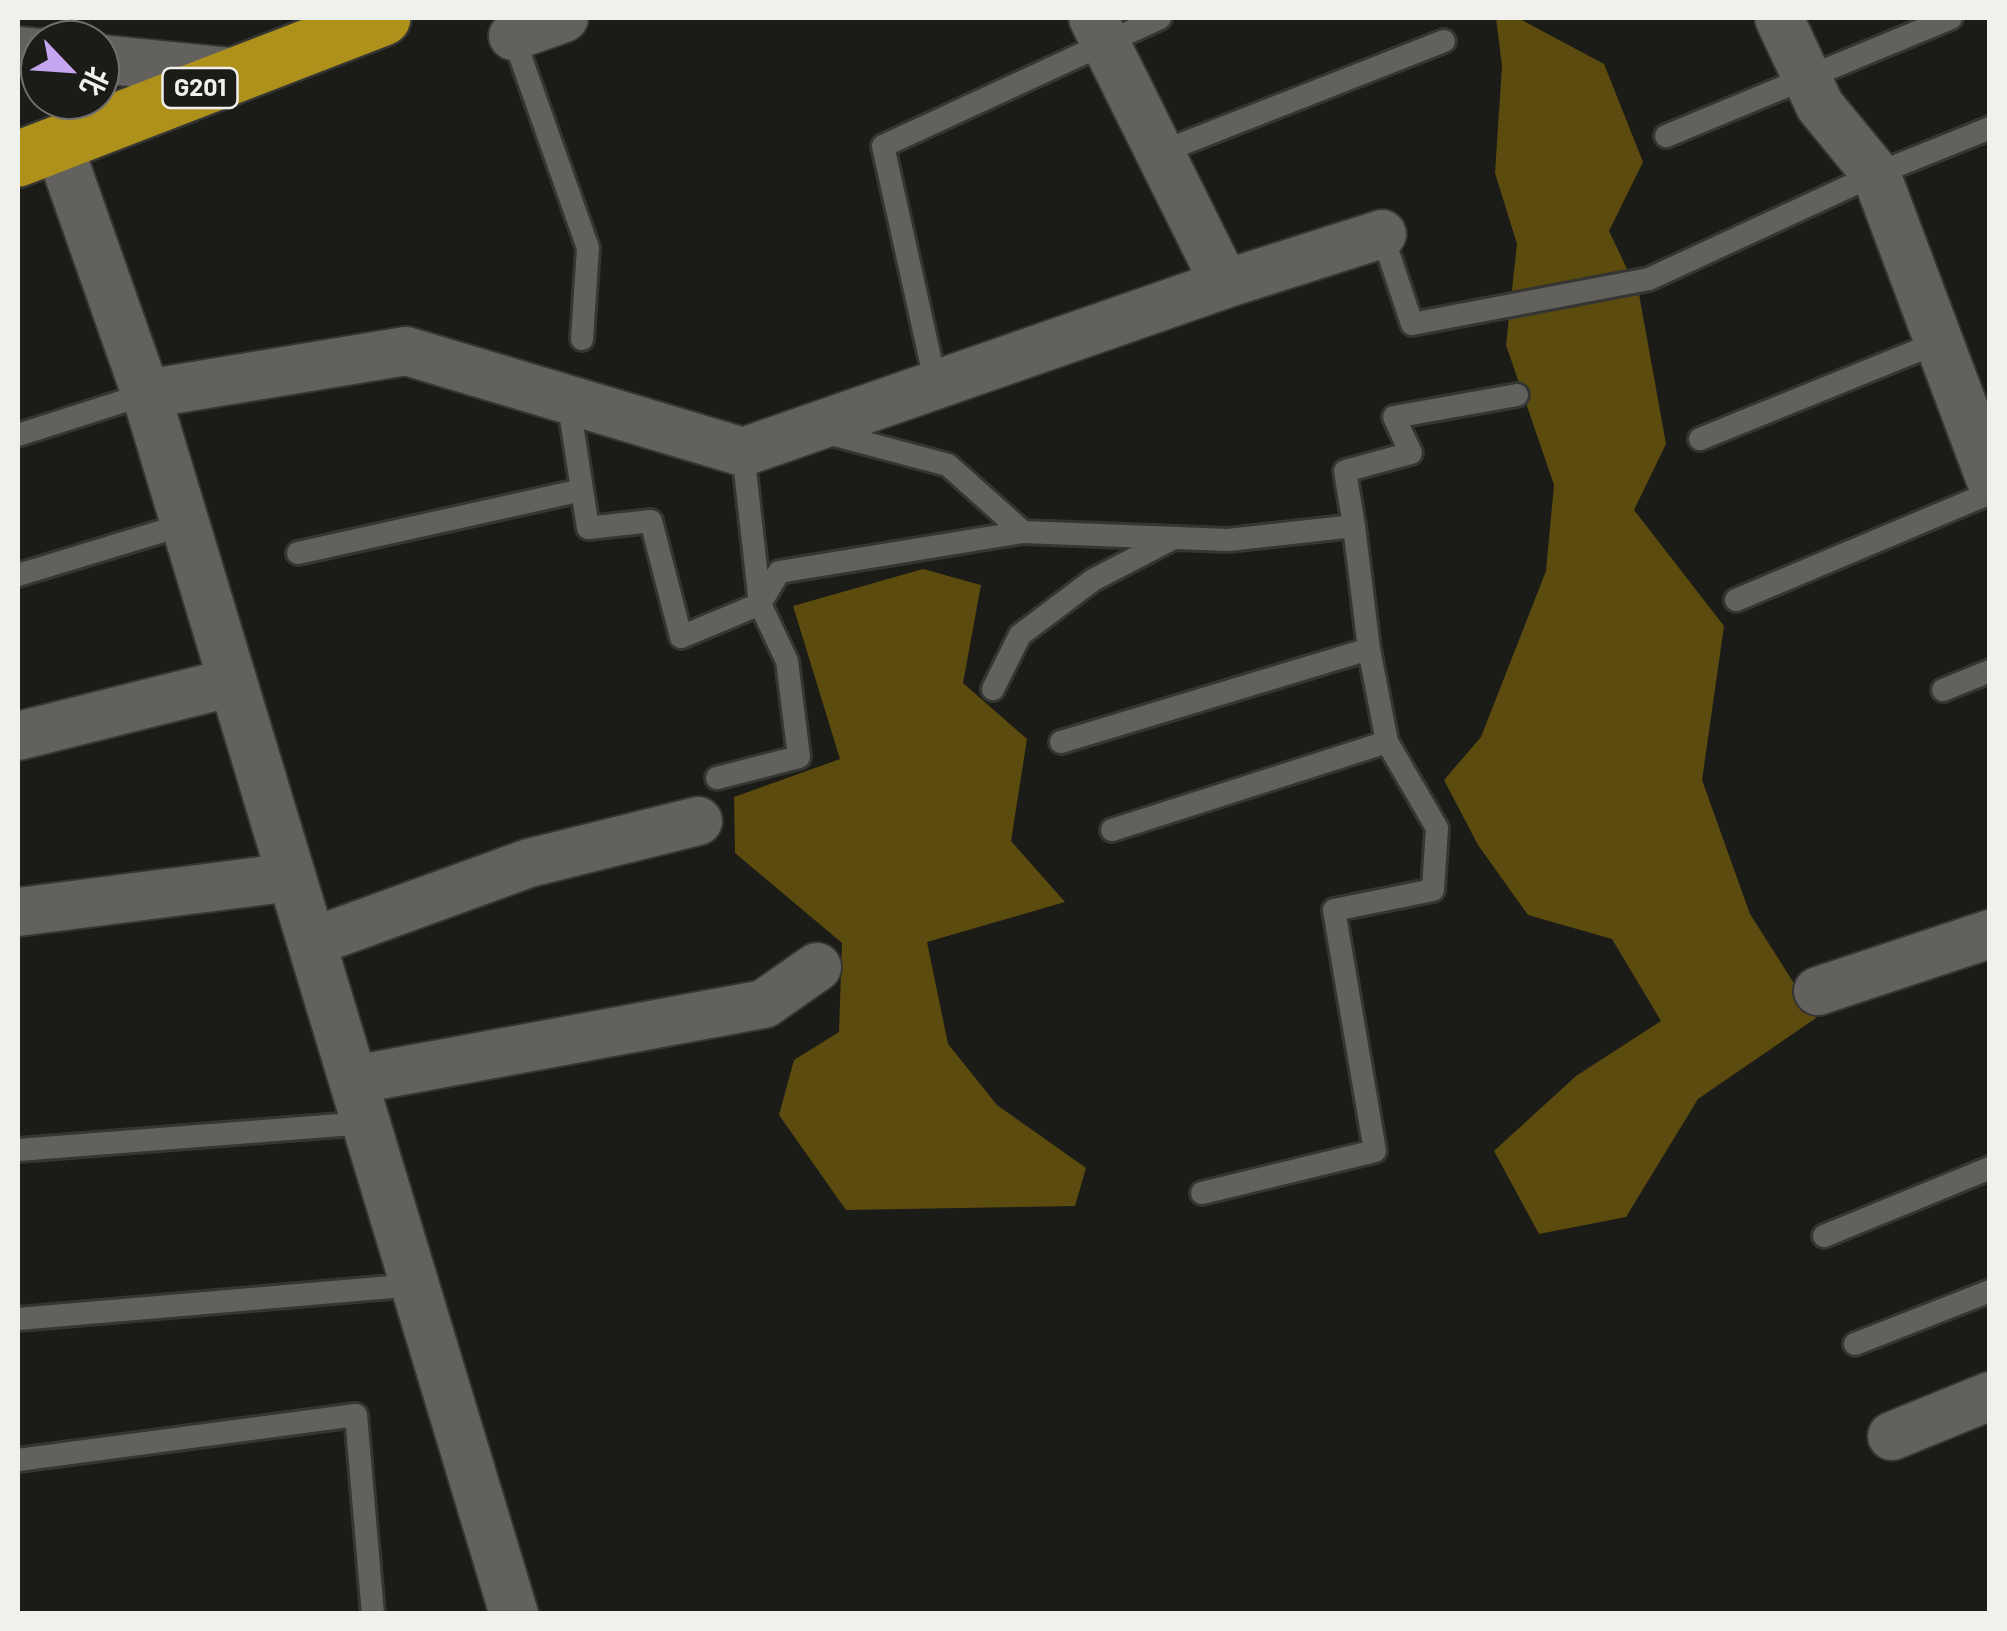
<!DOCTYPE html>
<meta charset="utf-8">
<style>
body{margin:0}
#map{position:relative;width:2007px;height:1631px;overflow:hidden;background:#1b1b18;font-family:Barlow,"Noto Sans SC",sans-serif}
canvas{display:block}
.frame{position:absolute;inset:0;border:20px solid #f0f0ed;pointer-events:none}
.north{position:absolute;left:20px;top:20px;width:100px;height:100px;box-sizing:border-box;background:#1b1b18;border:2px solid #70706d;border-radius:50%;rotate:115deg;font-size:28px;font-weight:700;line-height:40px;text-align:center;color:#f0f0ed}
.north::after{content:'';display:block;margin:auto;width:35px;height:45px;background:#c6a6f0;clip-path:polygon(50% 0,100% 100%,50% 72%,0 100%)}
</style>
<div id="map">
<canvas width="2007" height="1631"></canvas>
<div class="frame"></div>
<div class="north">北</div>
</div>
<script>
const c = document.querySelector('canvas').getContext('2d');
c.lineJoin = 'round';
function fill(path, color) { c.fillStyle = color; c.fill(path, 'evenodd'); }
const shape = rows => new Path2D(rows.map(r => 'M' + r).join(''));
function strokePath(path, color, width, dash) { c.strokeStyle = color; c.lineWidth = width; c.lineCap = dash ? 'butt' : 'round'; c.setLineDash(dash || []); c.stroke(path); }
function drawText(font, color, halo, rows, align = 'center') {
  c.font = font + ' Barlow,sans-serif'; c.lineWidth = 8; c.setLineDash([]); c.textBaseline = 'middle'; c.strokeStyle = halo; c.fillStyle = color; for (const [text, x, y, turn = 0] of rows) {
    c.save(); c.translate(x, y); c.rotate((+turn || 0) * Math.PI / 180); c.textAlign = isNaN(turn) ? turn : align; if (halo) c.strokeText(text, 0, 0); c.fillText(text, 0, 0); c.restore();
  }
}
const forest = shape([
 [1496,18,1518,18,1604,64,1643,162,1609,231,1639,294,1666,444,1634,510,1724,626,1702,780,1750,914,1816,1018,1698,1099,1626,1217,1539,1234,1494,1151,1576,1076,1661,1021,1612,939,1528,915,1478,845,1444,780,1481,737,1546,571,1554,485,1506,345,1517,244,1495,173,1502,66],
 [923,569,981,585,963,683,1027,739,1011,841,1065,902,927,942,948,1044,997,1105,1086,1168,1075,1206,846,1210,779,1115,794,1060,839,1032,842,943,735,853,734,797,840,759,793,606]
]);
const lane = shape([
 [511,30,588,248,582,339],
 [1666,136,1951,18],
 [1159,153,1444,41],
 [1382,234,1412,324,1649,279,1876,174,1990,128],
 [936,385,883,146,1160,18],
 [568,399,588,528,651,521,681,637,760,604,779,572,1023,532],
 [824,432,948,465,1023,532,1228,540,1354,526,1369,649,1387,742,1437,828,1433,890,1334,910,1375,1151,1202,1193],
 [18,435,146,394],
 [1700,439,1939,342],
 [1354,526,1345,471,1411,453,1394,417,1517,395],
 [298,553,582,490],
 [18,575,186,524],
 [1736,600,1990,493],
 [993,689,1020,635,1093,580,1170,540],
 [1943,690,1990,671],
 [1061,742,1369,649],
 [717,778,799,757,787,661,760,604,743,452],
 [1112,830,1387,742],
 [18,1150,366,1123],
 [1824,1236,1990,1168],
 [18,1319,415,1285],
 [1855,1344,1990,1291],
 [18,1460,356,1415,373,1614]
]);
const street = shape([
 [1779,18,1820,106,1876,174,1990,478],
 [513,36,564,18],
 [18,51,40,53],
 [100,59,240,73],
 [58,144,146,394,514,1614],
 [1225,284,1382,234],
 [146,394,406,351,743,452,1225,284,1093,18],
 [18,736,233,682],
 [18,912,292,877],
 [312,942,529,863,698,821],
 [1818,991,1990,934],
 [353,1080,764,1004,817,967],
 [1892,1436,1990,1396]
]);
const highway = shape([
 [18,159,383,18]
]);
const shields = [
 [200,88,75]
];
const shieldNames = [
 ["G201",200,88]
];
fill(forest, '#5b4b0f');
strokePath(lane, '#353533', 28);
strokePath(street, '#353533', 52);
strokePath(highway, '#353533', 60);
strokePath(lane, '#62615d', 22);
strokePath(street, '#62615d', 48);
strokePath(highway, '#ae911b', 55);
for (const [x, y, w] of shields) { const box = new Path2D(); box.roundRect(x - w / 2, y - 20, w, 40, 8); c.fillStyle = '#1b1b18'; c.fill(box); strokePath(box, '#f0f0ed', 2.5); }
drawText('bold 25px', '#f0f0ed', null, shieldNames);
</script>
